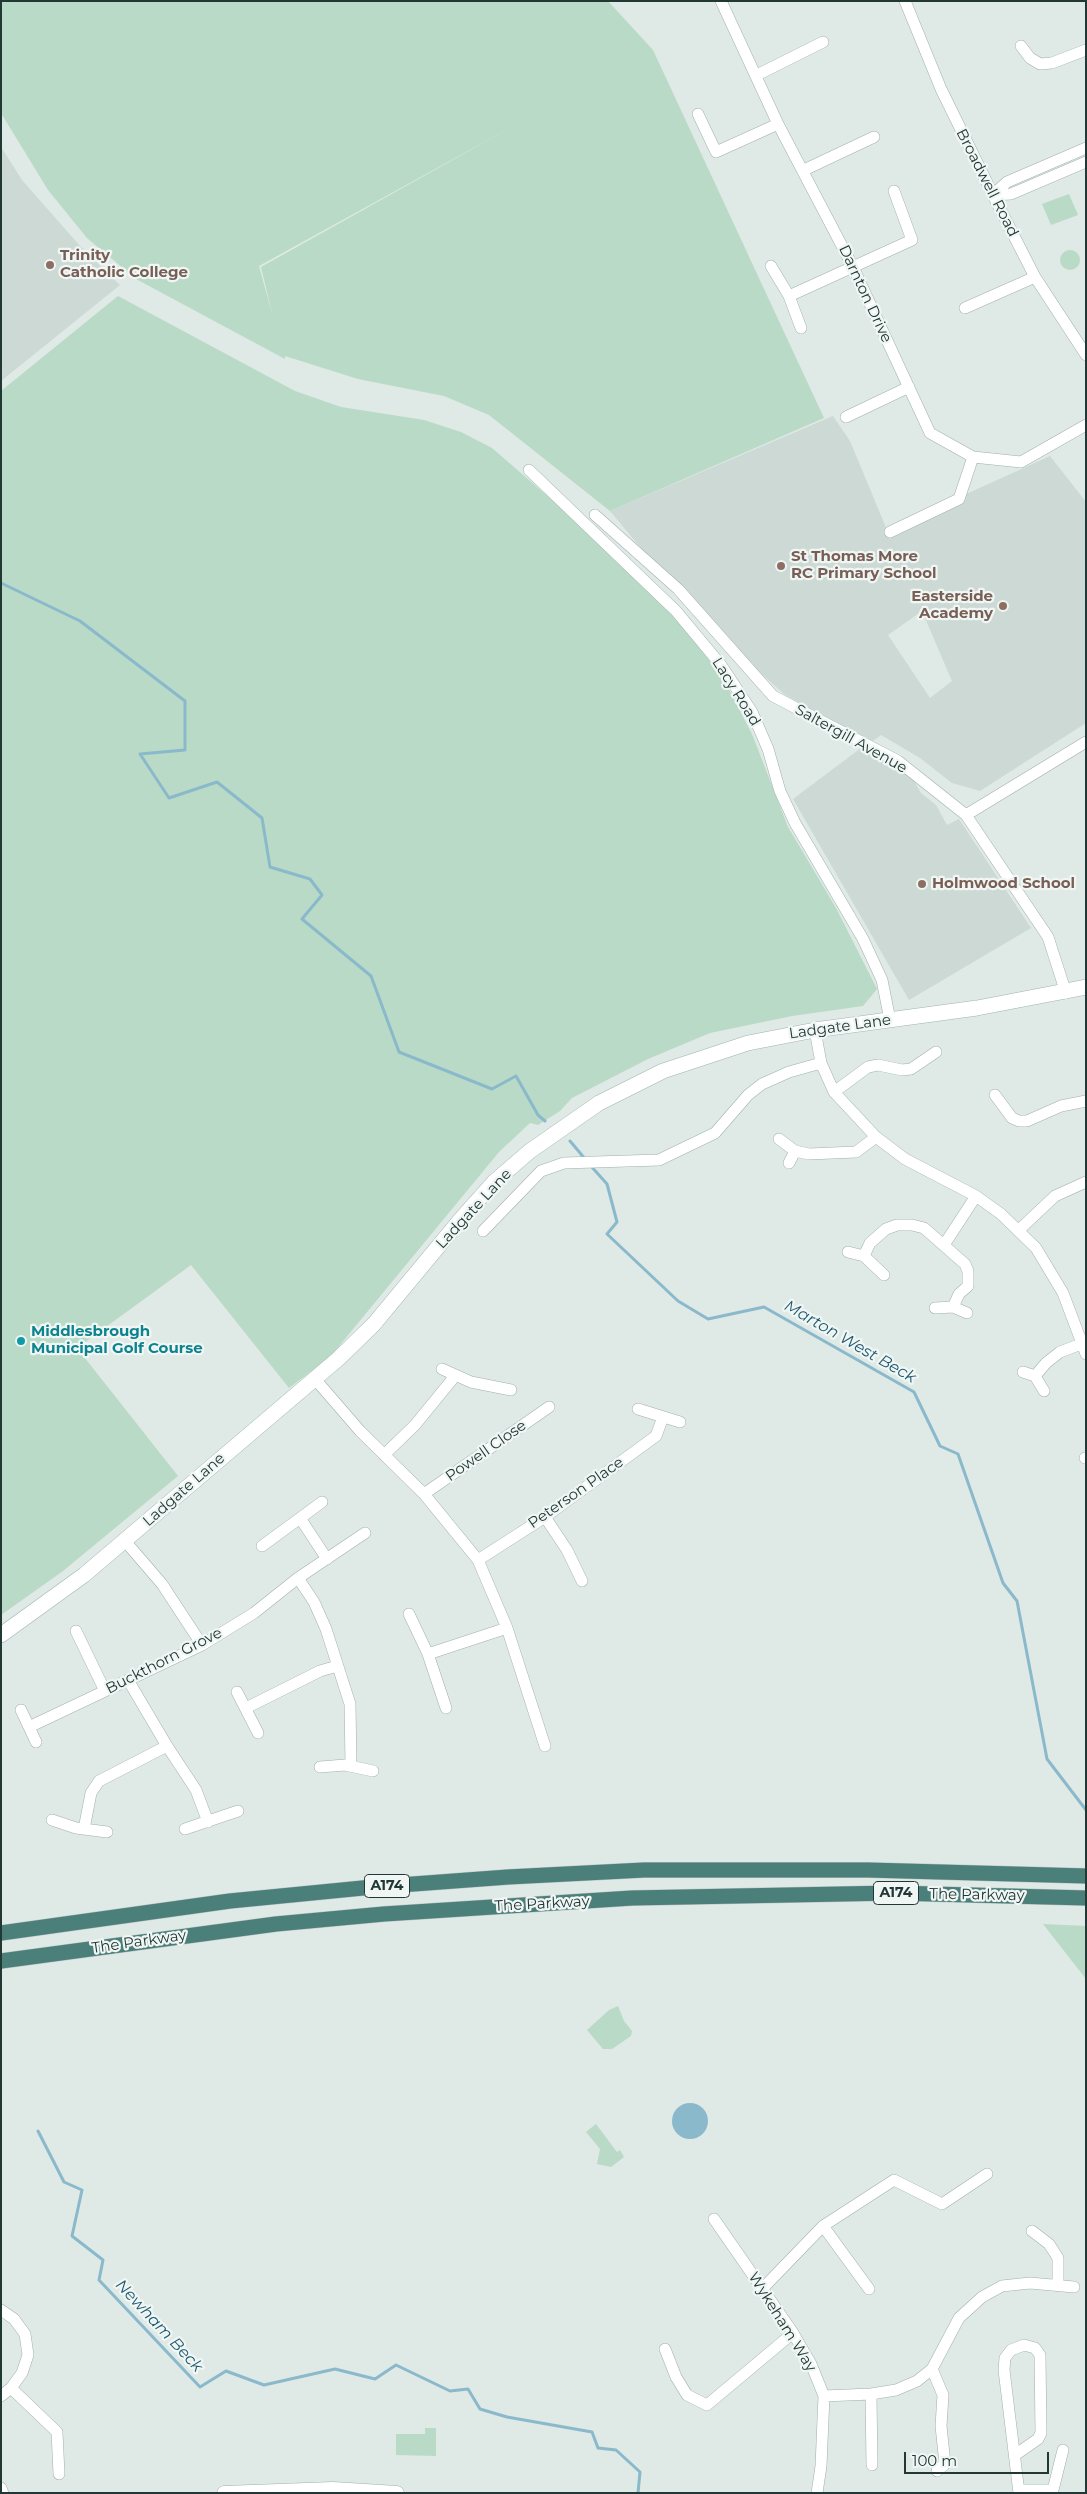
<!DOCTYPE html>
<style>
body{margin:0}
#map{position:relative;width:1087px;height:2494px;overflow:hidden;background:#dfe9e6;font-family:Montserrat,sans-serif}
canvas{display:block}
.frame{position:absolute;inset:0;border:2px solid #213835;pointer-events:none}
.scale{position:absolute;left:904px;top:2452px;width:145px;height:22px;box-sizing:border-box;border:2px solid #213835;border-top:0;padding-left:6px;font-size:15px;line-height:18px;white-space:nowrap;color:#213835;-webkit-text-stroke:4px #eff6f4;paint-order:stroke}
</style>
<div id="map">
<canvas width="1087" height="2494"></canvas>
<div class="frame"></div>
<div class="scale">100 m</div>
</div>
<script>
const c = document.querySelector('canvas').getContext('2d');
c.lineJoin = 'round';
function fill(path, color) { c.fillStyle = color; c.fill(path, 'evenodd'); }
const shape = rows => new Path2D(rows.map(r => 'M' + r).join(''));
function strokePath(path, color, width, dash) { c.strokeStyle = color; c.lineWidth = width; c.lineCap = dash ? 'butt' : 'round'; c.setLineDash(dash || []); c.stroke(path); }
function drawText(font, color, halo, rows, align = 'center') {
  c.font = font + ' Montserrat,sans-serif'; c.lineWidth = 4.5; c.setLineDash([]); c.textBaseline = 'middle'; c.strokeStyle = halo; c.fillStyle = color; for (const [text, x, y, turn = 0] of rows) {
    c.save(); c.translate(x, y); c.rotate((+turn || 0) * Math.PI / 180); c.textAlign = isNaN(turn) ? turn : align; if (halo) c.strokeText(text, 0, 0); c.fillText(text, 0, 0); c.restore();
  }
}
const built = shape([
 [1,147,22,180,80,246,120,285,1,381],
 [833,416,850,441,887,530,1050,456,1086,502,1086,723,980,791,952,783,920,758,881,735,873,741,826,718,784,694,748,662,645,553,610,511],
 [922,611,952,681,930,698,888,635],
 [861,748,901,769,914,781,921,793,936,805,947,825,959,819,1031,928,909,1000,793,799]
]);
const green = shape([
 [1,1,608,1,653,50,824,418,610,511,489,415,444,396,358,379,285,356,285,359,136,279,87,238,48,190,1,113],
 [517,124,261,267,273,317,259,266],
 [1069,194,1078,215,1051,225,1042,204],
 '1060 260a10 10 0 1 1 20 0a10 10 0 1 1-20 0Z',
 [118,296,295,391,341,407,424,420,461,432,492,448,567,513,676,618,723,678,752,734,788,827,836,908,877,989,863,1006,792,1016,710,1033,648,1059,572,1098,560,1111,538,1125,530,1123,499,1152,330,1357,289,1388,191,1265,77,1348,178,1476,63,1571,1,1615,1,391],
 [1043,1924,1086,1926,1086,1979],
 [618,2006,624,2021,632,2031,631,2036,612,2049,603,2049,587,2030,609,2010],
 [596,2124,617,2152,620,2150,624,2157,611,2167,597,2164,600,2149,586,2132],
 [425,2428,436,2428,436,2456,396,2455,396,2434,425,2434]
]);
const water = shape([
 '672 2121a18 18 0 1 1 36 0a18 18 0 1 1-36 0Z'
]);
const stream = shape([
 [1,583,80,621,185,701,185,750,140,754,169,798,217,782,262,818,270,867,310,879,322,895,302,919,371,976,399,1052,492,1089,516,1076,538,1115,545,1121],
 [570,1141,586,1160],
 [590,1165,607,1184,617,1222,607,1234,678,1301,708,1319,764,1307,914,1392,940,1446,958,1454,1003,1583,1017,1601,1047,1759,1086,1810],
 [38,2131,64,2182,82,2190,72,2236,103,2260,99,2280,200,2387,226,2371,264,2385,335,2369,375,2379,396,2365,450,2391,468,2389,480,2409,507,2417,592,2432,598,2448,616,2450,640,2472,638,2493]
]);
const minor = shape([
 [721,1,778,124,853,267,930,433,973,457,1021,462,1086,425],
 [905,1,941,89,993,195,1035,277,1086,355],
 [1021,46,1030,58,1040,64,1052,63,1086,50],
 [757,75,823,42],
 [698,114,716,152,778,124],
 [804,170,874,137],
 [993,195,1007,182,1086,148],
 [993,195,1011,194,1086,162],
 [771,266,789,296,801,328],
 [789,296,912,240,894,191],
 [965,308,1035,277],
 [846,417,909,387],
 [529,470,676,611,721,665,752,712,768,749,780,791,795,823,863,939,882,980,890,1020],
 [595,515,678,589,773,696,898,761,966,815,1048,937,1066,993],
 [890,532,959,499,973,457],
 [966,815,1086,742],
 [815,1030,821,1063,834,1092,876,1137,905,1159,976,1196,1001,1214,1036,1248,1063,1293,1086,1354],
 [834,1092,868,1067,878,1065,902,1070,911,1069,936,1052],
 [995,1095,1012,1118,1019,1121,1027,1121,1061,1106,1086,1101],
 [779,1139,795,1151,809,1154,856,1152,876,1137],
 [789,1163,795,1151],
 [1019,1230,1055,1196,1086,1182],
 [483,1231,541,1171,564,1163,659,1160,715,1133,748,1095,762,1084,789,1072,821,1063],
 [944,1245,976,1196],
 [848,1252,864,1256,884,1275],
 [864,1256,870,1243,886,1229,897,1225,912,1225,924,1228,965,1264,968,1271,968,1286,959,1294,953,1307],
 [935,1308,953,1307,967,1313],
 [442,1369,471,1382,511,1390],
 [1023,1372,1035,1376,1044,1391],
 [1035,1376,1046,1363,1060,1352,1081,1344],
 [315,1379,360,1431,424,1494,478,1560,507,1628,545,1746],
 [638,1409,680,1422],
 [384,1455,415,1425,455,1376],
 [1085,1458,1086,1458],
 [424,1494,549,1407],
 [545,1517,567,1550,582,1581],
 [300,1518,327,1559],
 [125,1541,162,1584,202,1645],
 [262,1546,322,1502],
 [478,1560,545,1517,656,1436,663,1417],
 [298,1578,314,1602,326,1629,350,1704,351,1766],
 [409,1614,428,1654,446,1708],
 [76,1631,105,1691],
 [428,1654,507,1628],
 [128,1680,167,1746,196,1790,208,1822],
 [237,1692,258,1733],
 [246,1708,320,1671,337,1666],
 [21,1710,36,1742],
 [29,1727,202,1645,254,1613,298,1578,365,1533],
 [320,1767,345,1765,373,1771],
 [52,1820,76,1828,107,1832],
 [84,1829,91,1793,99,1781,167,1746],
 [185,1829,238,1811],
 [714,2219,793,2333,811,2364,824,2396,821,2466,817,2493],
 [823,2226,869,2289],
 [1032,2231,1049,2244,1058,2258,1058,2285],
 [763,2288,823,2226,894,2180,942,2204,987,2174],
 [1,2310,14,2319,25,2334,28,2355,22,2373,11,2388,1,2396],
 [665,2349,676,2377,687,2395,707,2405,793,2333],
 [932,2369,943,2395,941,2426,945,2464,937,2471],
 [11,2388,57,2432,59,2474],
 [871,2394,872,2465],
 [824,2396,871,2394,896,2390,917,2381,932,2369,959,2318,982,2297,1002,2286,1030,2283,1074,2287],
 [1015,2455,1038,2439,1041,2433,1040,2355,1035,2348,1024,2345,1011,2350,1005,2358,1004,2370,1019,2493],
 [1,2488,3,2493],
 [1019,2490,1053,2490,1063,2450]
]);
const tertiary = shape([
 [224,2493,333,2489,397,2493]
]);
const secondary = shape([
 [1,1635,84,1575,338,1359,374,1324,461,1219,494,1182,530,1151,599,1103,663,1071,748,1043,815,1030,977,1008,1086,987]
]);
const trunk = shape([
 [1,1933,230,1901,373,1887,508,1877,644,1870,868,1870,1086,1876],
 [1,1961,276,1924,384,1914,632,1898,894,1893,1086,1898]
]);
const markers = [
 [50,265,5,"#8d6e63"],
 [781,566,5,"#8d6e63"],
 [1003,606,5,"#8d6e63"],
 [922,884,5,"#8d6e63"],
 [21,1341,5,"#0f9aa8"]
];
const shields = [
 [387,1886,45],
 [896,1893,45]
];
const shieldNames = [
 ["A174",387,1886],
 ["A174",896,1893]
];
const streetNames = [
 ["Broadwell Road",987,183,63],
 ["Darnton Drive",865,294,65],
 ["Lacy Road",736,692,58],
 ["Saltergill Avenue",851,739,29],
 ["Ladgate Lane",840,1027,-8],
 ["Ladgate Lane",474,1209,-47],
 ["Powell Close",486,1451,-35],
 ["Ladgate Lane",184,1490,-41],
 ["Peterson Place",576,1493,-35],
 ["Buckthorn Grove",164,1661,-27],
 ["The Parkway",977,1895,1],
 ["The Parkway",542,1904,-3],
 ["The Parkway",139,1942,-8],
 ["Wykeham Way",782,2322,58]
];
const educationNames = [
 ["Trinity",60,256],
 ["Catholic College",60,273],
 ["St Thomas More",791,557],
 ["RC Primary School",791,574],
 ["Easterside",993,597,"right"],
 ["Academy",993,614,"right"],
 ["Holmwood School",932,884]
];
const cultureNames = [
 ["Middlesbrough",31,1332],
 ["Municipal Golf Course",31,1349]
];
const waterNames = [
 ["Marton West Beck",850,1342,30],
 ["Newham Beck",159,2326,47]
];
fill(built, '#cdd9d5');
fill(green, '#b9dac6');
fill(water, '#8ab9cc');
strokePath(stream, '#8ab9cc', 3);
strokePath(minor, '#a2b0ad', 12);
strokePath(tertiary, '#a2b0ad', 15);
strokePath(secondary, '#9fb4af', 16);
strokePath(trunk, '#bcc3c2', 16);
strokePath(minor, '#fff', 11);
strokePath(tertiary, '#fff', 14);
strokePath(secondary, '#fff', 15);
strokePath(trunk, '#4a7f7a', 15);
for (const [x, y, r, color] of markers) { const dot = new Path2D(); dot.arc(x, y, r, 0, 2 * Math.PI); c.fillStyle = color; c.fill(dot); strokePath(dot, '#eff6f4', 2); }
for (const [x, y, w] of shields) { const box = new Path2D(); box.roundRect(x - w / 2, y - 11.5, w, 23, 4); c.fillStyle = '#eff6f4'; c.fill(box); strokePath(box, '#213835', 1); }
drawText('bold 14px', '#213835', null, shieldNames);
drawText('15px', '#213835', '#eff6f4', streetNames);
drawText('bold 15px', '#785e54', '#eff6f4', educationNames, 'left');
drawText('bold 15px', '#0d838f', '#eff6f4', cultureNames, 'left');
drawText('italic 16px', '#1f5970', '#eff6f4', waterNames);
</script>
